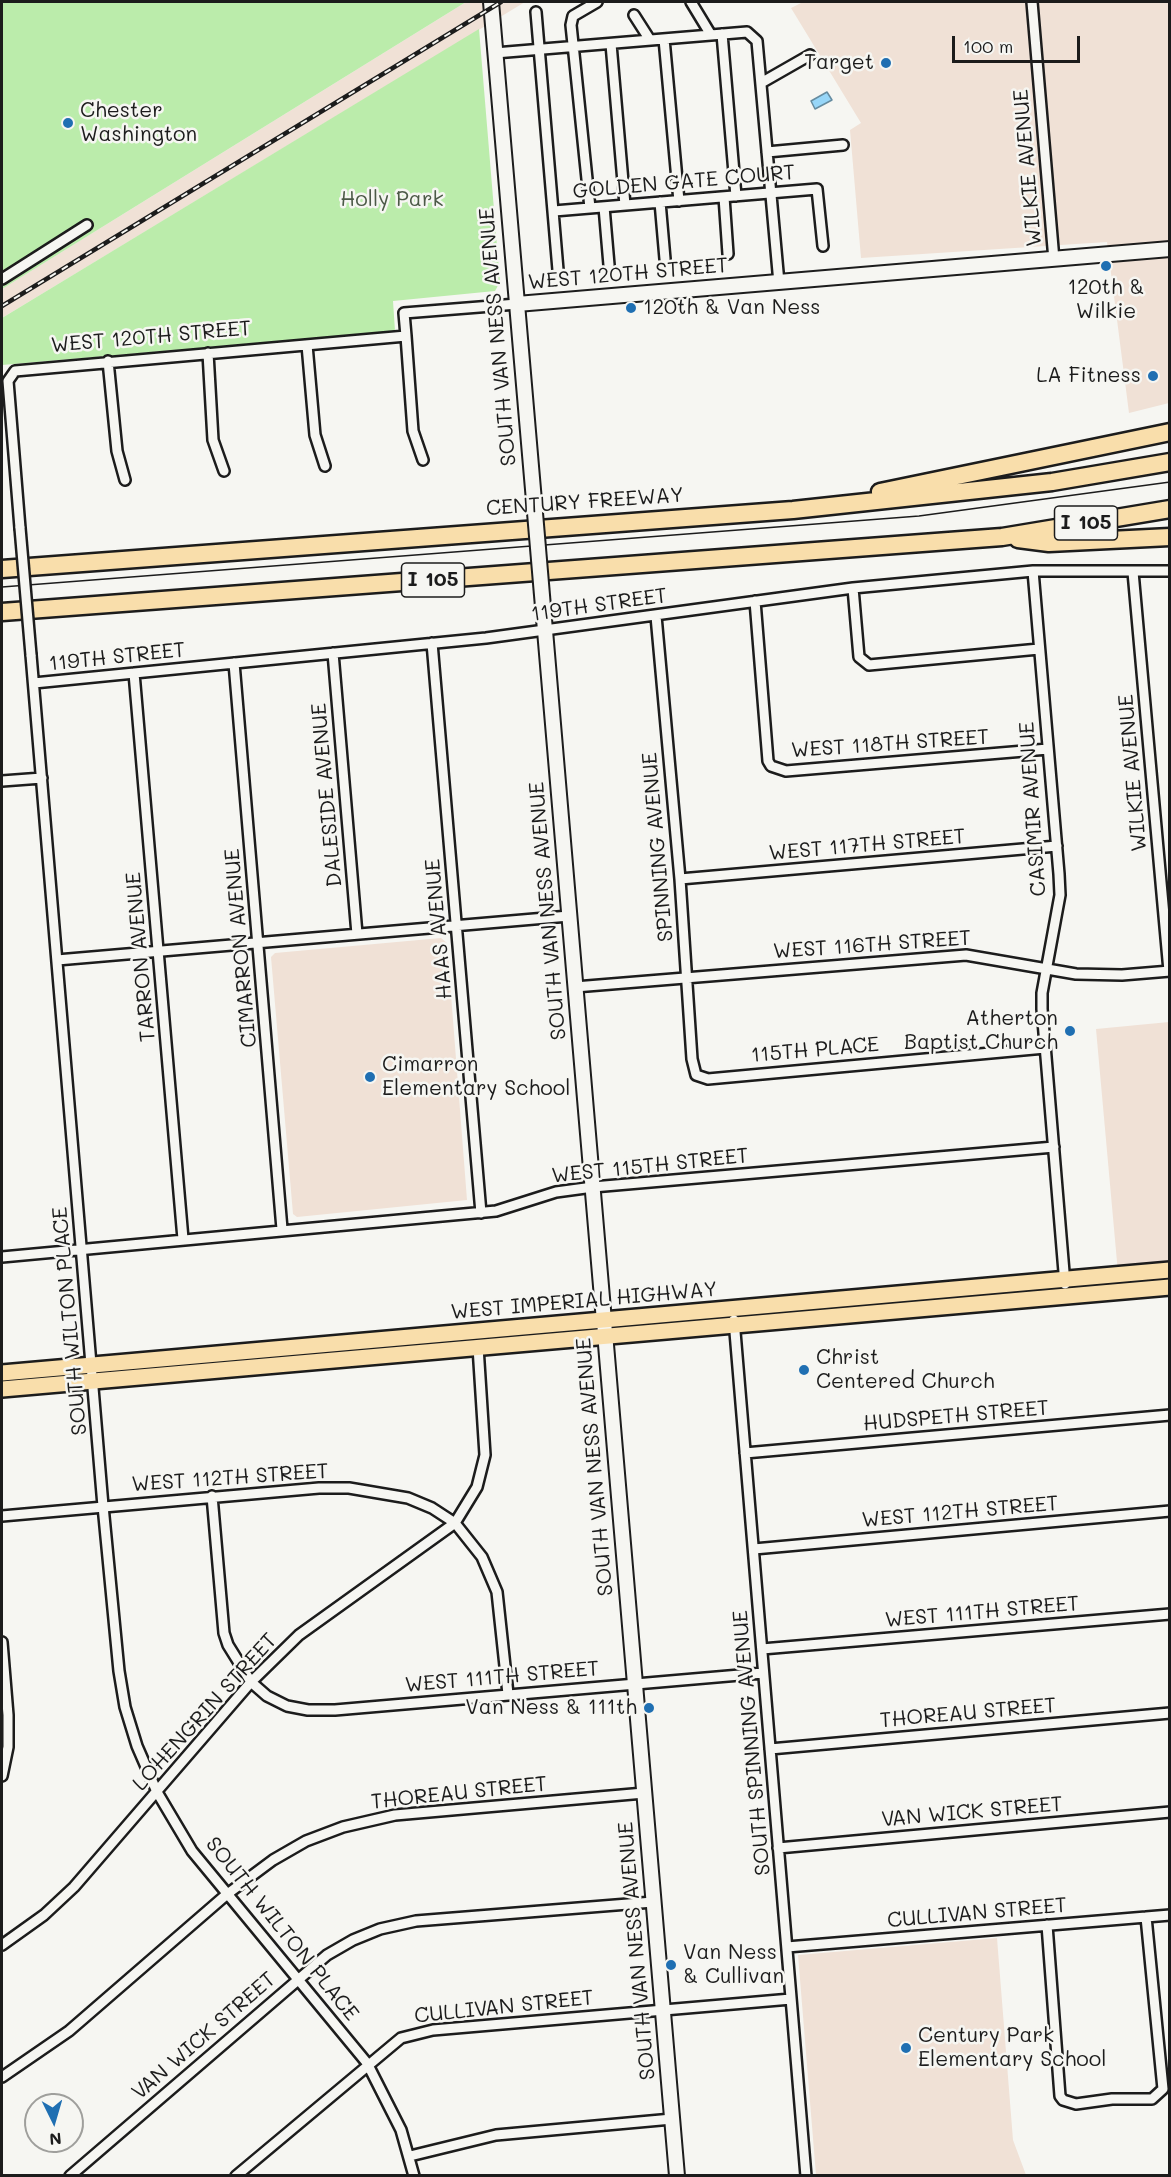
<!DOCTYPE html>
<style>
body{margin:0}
#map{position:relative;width:1171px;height:2177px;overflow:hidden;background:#f6f6f2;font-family:Mali,sans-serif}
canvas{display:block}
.frame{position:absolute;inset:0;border:3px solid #1c1c1c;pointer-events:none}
.north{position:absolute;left:24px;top:2093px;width:60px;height:60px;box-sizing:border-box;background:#f6f6f2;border:2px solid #9f9f9c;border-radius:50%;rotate:175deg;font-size:16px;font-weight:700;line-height:24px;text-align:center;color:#1c1c1c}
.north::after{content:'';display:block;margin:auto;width:21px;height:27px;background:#1f6fb2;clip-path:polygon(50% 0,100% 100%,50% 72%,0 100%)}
.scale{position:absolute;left:952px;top:36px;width:128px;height:27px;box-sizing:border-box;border:3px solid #1c1c1c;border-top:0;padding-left:8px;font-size:18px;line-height:21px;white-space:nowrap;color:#1c1c1c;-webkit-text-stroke:4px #f6f6f2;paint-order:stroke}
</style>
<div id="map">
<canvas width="1171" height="2177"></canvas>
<div class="frame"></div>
<div class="north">N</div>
<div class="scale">100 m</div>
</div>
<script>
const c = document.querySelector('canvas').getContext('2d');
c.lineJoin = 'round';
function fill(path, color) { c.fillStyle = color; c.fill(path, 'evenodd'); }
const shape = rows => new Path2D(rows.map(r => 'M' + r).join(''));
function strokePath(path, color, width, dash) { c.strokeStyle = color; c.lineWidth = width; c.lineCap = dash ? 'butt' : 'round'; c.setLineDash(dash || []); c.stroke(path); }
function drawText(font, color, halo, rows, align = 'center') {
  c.font = font + ' Mali,sans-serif'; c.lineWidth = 5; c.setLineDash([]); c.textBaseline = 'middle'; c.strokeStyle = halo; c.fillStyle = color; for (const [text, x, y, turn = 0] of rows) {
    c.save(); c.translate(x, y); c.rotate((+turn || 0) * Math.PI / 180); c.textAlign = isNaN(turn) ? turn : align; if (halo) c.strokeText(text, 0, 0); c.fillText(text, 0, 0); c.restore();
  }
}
const built = shape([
 [466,2,525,2,2,318,2,289],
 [803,2,1169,2,1169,403,1129,413,1107,242,861,258,850,130,861,123,791,8],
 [441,938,447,943,467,1200,297,1217,293,1214,271,957,275,953],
 [1169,1022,1169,1268,1118,1273,1096,1029],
 [997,1938,1013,2140,1026,2175,816,2175,798,1955]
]);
const green = shape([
 [2,2,466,2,2,289],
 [479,29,500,282,495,291,393,301,395,331,2,365,2,318]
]);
const water = shape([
 [827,92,832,100,815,109,811,101,827,92]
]);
const street = shape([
 [691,2,711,35],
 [1032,2,1054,260],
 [536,12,558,270],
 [634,15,650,40],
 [722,34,736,196],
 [664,39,679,201],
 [611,44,625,205],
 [495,53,747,32,757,41,779,283],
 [761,83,810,55],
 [767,152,843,145],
 [724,197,728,254],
 [660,202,665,259],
 [604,207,609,265],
 [590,208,571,25,573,16,597,2],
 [554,211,817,189,823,246],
 [2,279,87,225],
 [406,336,413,431,423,460],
 [307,345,315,435,325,466],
 [208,353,213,440,224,471],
 [108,361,117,451,125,480],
 [20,528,8,381,15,371,406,336,404,313,517,304],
 [1033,571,1059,874,1060,895,1042,993,1042,1009,1065,1284],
 [1133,572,1169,971],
 [853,588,859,657,869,665,1039,649],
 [755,601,768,761,771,766,786,771,1048,749],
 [656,616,680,879,692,1059,696,1075,708,1079,1045,1048],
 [432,643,481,1213],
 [333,653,357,934],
 [31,655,103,1506,119,1671,125,1707,137,1746,157,1792,192,1851,367,2063,401,2130,414,2176],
 [234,663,282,1229],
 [134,673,183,1239],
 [34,683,486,638,853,588,1033,571,1170,571],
 [2,781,42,778],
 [680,879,1057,846],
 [57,960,569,916],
 [575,987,966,955,1076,974,1122,975,1170,971],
 [2,1257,496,1211,556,1192,593,1187,1054,1147],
 [734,1320,806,2176],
 [478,1347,485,1455,477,1487,455,1523,482,1557,497,1592,508,1694],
 [745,1453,1170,1415],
 [212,1496,224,1633,228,1645,251,1682,267,1696,287,1706,308,1710,335,1710,763,1673],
 [2,1516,319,1488,349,1488,408,1498,432,1508,455,1523,299,1635,251,1682,74,1887,44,1915,2,1945],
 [754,1549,1170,1511],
 [2,1642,8,1715,8,1747,2,1776],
 [762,1649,1170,1614],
 [770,1749,1170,1713],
 [778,1848,1170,1812],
 [1047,1925,1060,2096,1063,2100,1076,2104,1112,2099,1152,2099,1163,2089,1146,1917],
 [787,1947,1170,1915],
 [2,2077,69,2031,226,1895,273,1860,306,1841,343,1827,395,1815,644,1793],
 [410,2156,496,2135,672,2119],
 [70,2176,327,1955,353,1940,380,1929,416,1921,653,1902],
 [236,2176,401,2038,433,2030,791,1999]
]);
const secondary = shape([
 [491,2,534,501],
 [517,304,1170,249],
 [543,607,677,2176]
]);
const primary = shape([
 [2,1373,1170,1270],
 [2,1389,1170,1287]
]);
const highway = shape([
 [880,492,1170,432],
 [1018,539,1049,543,1170,537],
 [2,569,793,510,1052,482,1170,462],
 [2,612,1002,537,1170,509]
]);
const tram = shape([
 [2,587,919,516,1170,482]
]);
const rail = shape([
 [2,306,501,2]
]);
const streetBridge = shape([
 [20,528,31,655]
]);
const secondaryBridge = shape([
 [534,501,543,607]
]);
const markers = [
 [886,63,6,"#1f6fb2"],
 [68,123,6,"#1f6fb2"],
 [1106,266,6,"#1f6fb2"],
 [631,308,6,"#1f6fb2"],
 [1153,376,6,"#1f6fb2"],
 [1070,1031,6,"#1f6fb2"],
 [370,1077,6,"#1f6fb2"],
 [804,1370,6,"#1f6fb2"],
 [649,1708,6,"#1f6fb2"],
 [671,1965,6,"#1f6fb2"],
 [906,2048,6,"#1f6fb2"]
];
const shields = [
 [1086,523,63],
 [433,580,63]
];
const shieldNames = [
 ["I 105",1086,523],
 ["I 105",433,580]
];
const poiNames = [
 ["Target",874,63,"right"],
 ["Chester",80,111],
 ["Washington",80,135],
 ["120th &",1106,288,"center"],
 ["Wilkie",1106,312,"center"],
 ["120th & Van Ness",643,308],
 ["LA Fitness",1141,376,"right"],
 ["Atherton",1058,1019,"right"],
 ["Baptist Church",1058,1043,"right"],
 ["Cimarron",382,1065],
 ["Elementary School",382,1089],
 ["Christ",816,1358],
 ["Centered Church",816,1382],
 ["Van Ness & 111th",637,1708,"right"],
 ["Van Ness",683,1953],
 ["& Cullivan",683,1977],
 ["Century Park",918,2036],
 ["Elementary School",918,2060]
];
const streetNames = [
 ["WILKIE AVENUE",1028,168,-95],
 ["GOLDEN GATE COURT",684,182,-5],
 ["WEST 120TH STREET",628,274,-5],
 ["WEST 120TH STREET",151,337,-5],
 ["SOUTH VAN NESS AVENUE",498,337,-95],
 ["CENTURY FREEWAY",585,502,-4],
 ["119TH STREET",599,605,-8],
 ["119TH STREET",117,657,-6],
 ["WEST 118TH STREET",890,744,-4],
 ["WILKIE AVENUE",1133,773,-95],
 ["DALESIDE AVENUE",327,795,-95],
 ["CASIMIR AVENUE",1033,809,-94],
 ["WEST 117TH STREET",867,845,-5],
 ["SPINNING AVENUE",658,847,-95],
 ["SOUTH VAN NESS AVENUE",548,911,-95],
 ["HAAS AVENUE",439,929,-95],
 ["WEST 116TH STREET",872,945,-4],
 ["CIMARRON AVENUE",241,948,-95],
 ["TARRON AVENUE",141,957,-95],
 ["115TH PLACE",815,1050,-5],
 ["WEST 115TH STREET",650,1166,-6],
 ["WEST IMPERIAL HIGHWAY",584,1301,-5],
 ["SOUTH WILTON PLACE",70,1321,-95],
 ["HUDSPETH STREET",956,1416,-5],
 ["SOUTH VAN NESS AVENUE",595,1467,-95],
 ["WEST 112TH STREET",230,1478,-4],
 ["WEST 112TH STREET",960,1512,-5],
 ["WEST 111TH STREET",982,1612,-5],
 ["WEST 111TH STREET",502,1677,-5],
 ["LOHENGRIN STREET",205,1712,-48],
 ["THOREAU STREET",968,1713,-5],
 ["SOUTH SPINNING AVENUE",752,1743,-95],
 ["THOREAU STREET",459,1793,-6],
 ["VAN WICK STREET",972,1812,-5],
 ["CULLIVAN STREET",977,1913,-5],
 ["SOUTH WILTON PLACE",282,1929,51],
 ["SOUTH VAN NESS AVENUE",637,1951,-95],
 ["CULLIVAN STREET",504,2007,-6],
 ["VAN WICK STREET",204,2036,-41]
];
const parkNames = [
 ["Holly Park",392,200]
];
fill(built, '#f0e1d6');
fill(green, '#bbecab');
fill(water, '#97d6f8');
strokePath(water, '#668ca0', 1.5);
strokePath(street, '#1c1c1c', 14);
strokePath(secondary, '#1c1c1c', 18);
strokePath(primary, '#1c1c1c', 20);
strokePath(highway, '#1c1c1c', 21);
strokePath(street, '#f6f6f2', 9);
strokePath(secondary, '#f6f6f2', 14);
strokePath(primary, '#f9deab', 15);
strokePath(highway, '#f9deab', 16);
strokePath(tram, '#1c1c1c', 1.5);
strokePath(rail, '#1c1c1c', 4.5);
strokePath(rail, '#f6f6f2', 2, [7]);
strokePath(streetBridge, '#1c1c1c', 14, []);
strokePath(secondaryBridge, '#1c1c1c', 18, []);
strokePath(streetBridge, '#f6f6f2', 9);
strokePath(secondaryBridge, '#f6f6f2', 14);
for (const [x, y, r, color] of markers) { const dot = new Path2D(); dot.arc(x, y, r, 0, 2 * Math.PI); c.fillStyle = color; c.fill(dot); strokePath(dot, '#f6f6f2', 2); }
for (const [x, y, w] of shields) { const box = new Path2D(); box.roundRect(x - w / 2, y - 17, w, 34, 4.5); c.fillStyle = '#f6f6f2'; c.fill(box); strokePath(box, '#1c1c1c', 1.5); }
drawText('bold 20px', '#1c1c1c', null, shieldNames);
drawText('21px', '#1c1c1c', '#f6f6f2', poiNames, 'left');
drawText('21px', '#1c1c1c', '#f6f6f2', streetNames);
drawText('21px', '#4c5a47', '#f6f6f2', parkNames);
</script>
